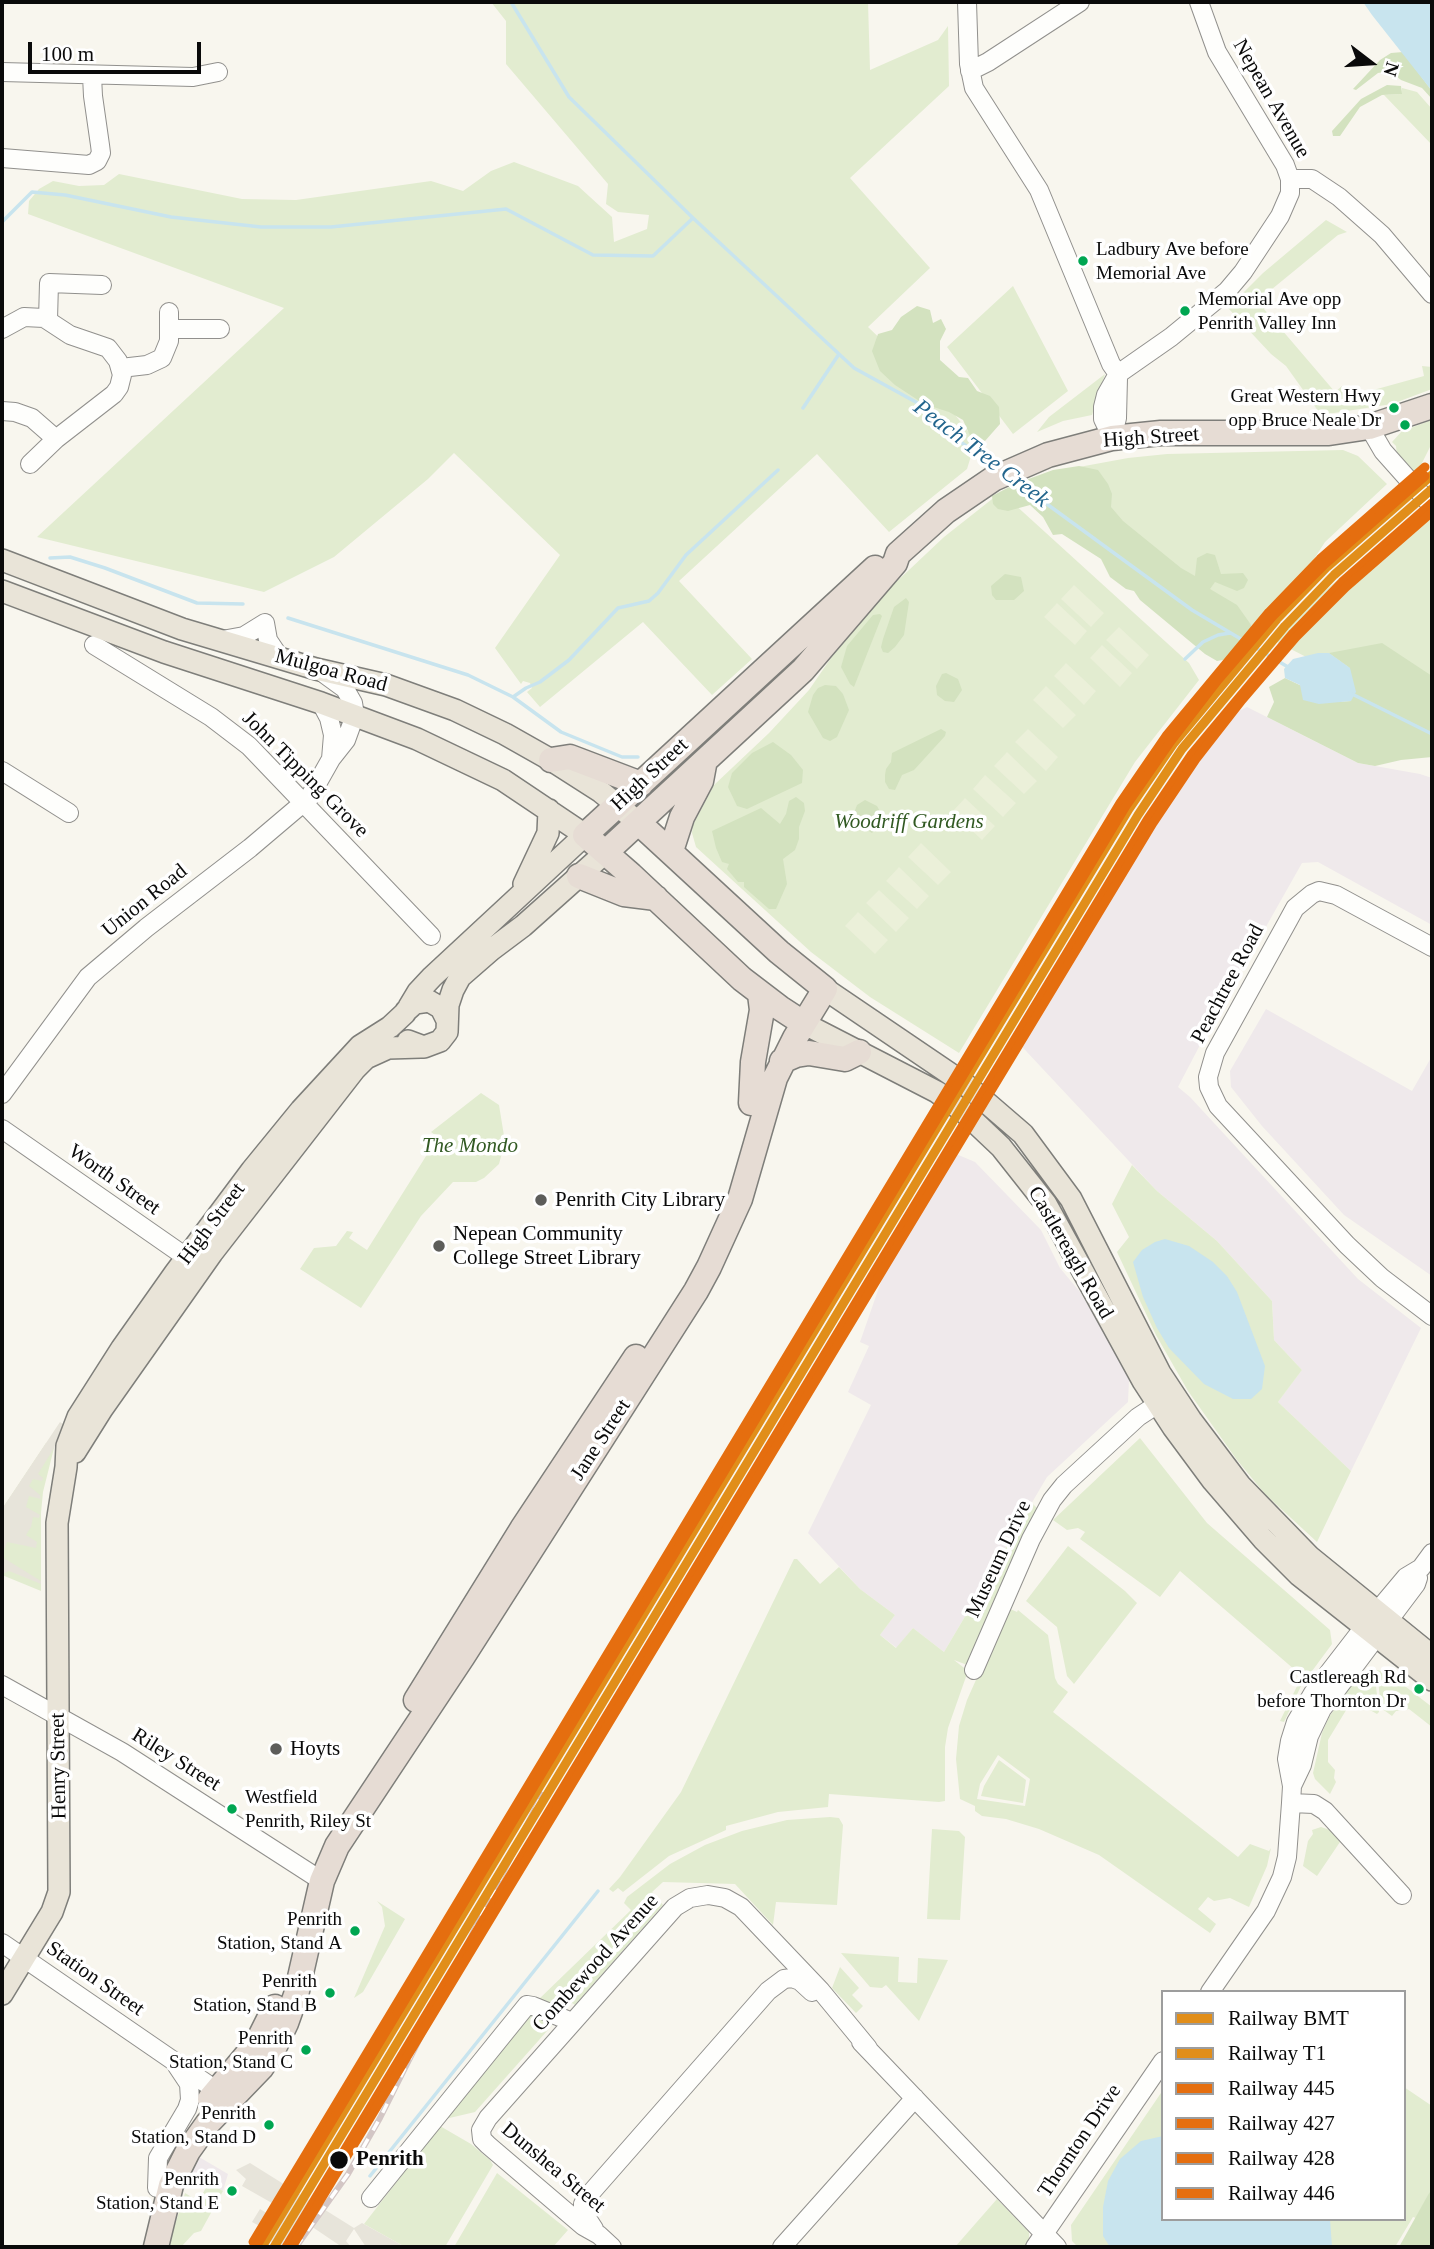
<!DOCTYPE html>
<style>
body{margin:0}
#map{position:relative;width:1434px;height:2249px;overflow:hidden;background:#f8f6ee;font-family:"Times New Roman",serif}
canvas{display:block}
.frame{position:absolute;inset:0;border:4px solid #0a0a0a;pointer-events:none}
.legend{position:absolute;left:1161px;top:1990px;width:245px;height:231px;box-sizing:border-box;background:#fff;border:2px solid #9d9d9d;margin:0;padding:9px 12px;list-style:none;font-size:21px;color:#0a0a0a}
.legend li{display:flex;align-items:center;gap:14px;height:35px}
.legend b{width:35px;border:2px solid #9d9d9d}
.north{position:absolute;left:1336px;top:28px;width:70px;height:70px;-webkit-text-stroke:5px #fff;paint-order:stroke;rotate:107deg;font-size:19px;font-weight:700;line-height:28px;text-align:center;color:#0a0a0a}
.north::after{content:'';display:block;margin:auto;width:24px;height:32px;background:#0a0a0a;clip-path:polygon(50% 0,100% 100%,50% 72%,0 100%)}
.scale{position:absolute;left:28px;top:42px;width:173px;height:32px;box-sizing:border-box;border:4px solid #0a0a0a;border-top:0;padding-left:9px;font-size:21px;line-height:24px;white-space:nowrap;color:#0a0a0a;-webkit-text-stroke:5px #fff;paint-order:stroke}
</style>
<div id="map">
<canvas width="1434" height="2249"></canvas>
<div class="frame"></div>
<ul class="legend">
<li><b style="height:9px;background:#e18e1a"></b>Railway BMT</li>
<li><b style="height:9px;background:#e18e1a"></b>Railway T1</li>
<li><b style="height:9px;background:#e56e0f"></b>Railway 445</li>
<li><b style="height:9px;background:#e56e0f"></b>Railway 427</li>
<li><b style="height:9px;background:#e56e0f"></b>Railway 428</li>
<li><b style="height:9px;background:#e56e0f"></b>Railway 446</li>
</ul>
<div class="north">N</div>
<div class="scale">100 m</div>
</div>
<script>
const c = document.querySelector('canvas').getContext('2d');
c.lineJoin = 'round';
function fill(path, color) { c.fillStyle = color; c.fill(path, 'evenodd'); }
const shape = rows => new Path2D(rows.map(r => 'M' + r).join(''));
function strokePath(path, color, width, dash) { c.strokeStyle = color; c.lineWidth = width; c.lineCap = dash ? 'butt' : 'round'; c.setLineDash(dash || []); c.stroke(path); }
function drawText(font, color, halo, rows, align = 'center') {
  c.font = font + ' "Times New Roman",serif'; c.lineWidth = 7; c.setLineDash([]); c.textBaseline = 'middle'; c.strokeStyle = halo; c.fillStyle = color; for (const [text, x, y, turn = 0] of rows) {
    c.save(); c.translate(x, y); c.rotate((+turn || 0) * Math.PI / 180); c.textAlign = isNaN(turn) ? turn : align; if (halo) c.strokeText(text, 0, 0); c.fillText(text, 0, 0); c.restore();
  }
}
const industrial = shape([
 [1247,707,1358,763,1420,774,1432,778,1432,925,1318,862,1302,863,1211,1024,1178,1087,1190,1097,1358,1279,1421,1328,1351,1471,1278,1402,1302,1370,1274,1340,1272,1301,1217,1241,1157,1191,1012,1036,1090,917,1155,804,1204,743,1239,711],
 [1266,1009,1412,1091,1432,1056,1432,1276,1344,1215,1262,1126,1231,1087,1230,1071],
 [949,1151,975,1162,1041,1230,1060,1268,1080,1292,1102,1329,1129,1380,1128,1402,1047,1477,944,1652,913,1628,897,1648,880,1635,895,1615,860,1589,808,1533,871,1405,848,1392,869,1346,860,1342,883,1276,940,1174],
 [199,2157,228,2174,223,2191,190,2172]
]);
const green = shape([
 [491,2,868,2,870,70,938,40,948,26,949,86,850,178,930,268,868,327,940,396,987,455,971,456,967,469,889,532,817,454,679,581,752,659,712,695,643,622,540,707,527,692,532,688,530,683,523,681,521,684,495,648,560,555,454,453,428,479,334,557,264,592,37,537,284,308,28,214,29,201,39,189,53,181,79,186,104,185,119,174,242,199,296,200,431,181,463,191,491,171,514,162,578,186,612,217,614,242,647,229,649,215,618,212,606,204,608,184,506,64,506,21],
 [1402,88,1417,92,1432,109,1432,145,1384,95,1401,94],
 [1326,220,1347,232,1338,235,1266,294,1271,303,1264,309,1335,392,1342,386,1348,397,1424,376,1422,366,1432,367,1432,389,1392,404,1321,415,1286,366,1271,354,1228,308,1263,273],
 [1013,286,1068,391,1013,434,947,347],
 [1105,374,1092,415,1063,421,1037,432,1049,417],
 [1432,420,1432,443,1420,467,1413,473,1397,455,1396,446,1392,442,1402,431],
 [1343,450,1358,456,1387,484,1325,542,1314,559,1312,567,1254,627,1053,482,1079,467,1128,458,1167,454],
 [1001,492,1189,663,1199,680,1135,762,959,1053,870,997,811,952,696,847,692,833,693,825,714,785,769,733,809,690,831,658,892,586,944,537],
 [1432,502,1432,714,1392,701,1277,642,1304,608],
 [481,1093,499,1105,505,1142,499,1164,484,1178,476,1182,453,1182,421,1216,361,1308,300,1269,314,1248,336,1246,347,1231,353,1232,349,1238,367,1250,438,1137,431,1132],
 [1132,1165,1157,1191,1217,1241,1272,1301,1274,1340,1302,1370,1278,1402,1351,1471,1317,1542,1265,1494,1237,1460,1188,1391,1156,1335,1117,1252,1129,1237,1112,1204],
 [1140,1438,1207,1523,1330,1630,1332,1644,1301,1686,1284,1722,1280,1721,1302,1676,1180,1571,1160,1597,1080,1539,1085,1532,1078,1528,1067,1530,1053,1520],
 [46,1443,54,1448,43,1492,41,1513,41,1591,2,1575,2,1509],
 [1032,1503,1037,1508,970,1666,954,1660,968,1671,948,1728,945,1747,945,1801,939,1802,829,1794,828,1807,778,1812,726,1826,726,1830,669,1856,623,1892,618,1888,613,1892,609,1889,620,1877,681,1792,794,1559,797,1559,820,1584,839,1567,860,1589,895,1615,880,1635,896,1648,913,1628,944,1652],
 [1068,1546,1125,1591,1137,1603,1074,1684,1067,1676,1057,1627,1026,1601],
 [1008,1608,1017,1612,1018,1610,1048,1635,1055,1678,1058,1684,1068,1692,1053,1712,1238,1857,1250,1844,1269,1851,1271,1848,1267,1866,1249,1907,1230,1898,1214,1901,1208,1897,1198,1909,1216,1924,1210,1933,1099,1855,1039,1829,1006,1819,982,1816,975,1811,975,1806,960,1799,956,1759,959,1726,967,1700],
 [998,1755,1030,1779,1025,1806,977,1799,980,1784],
 [1374,1670,1379,1712,1377,1714,1361,1705,1353,1704,1348,1707,1328,1740,1328,1762,1335,1770,1334,1778,1336,1782,1330,1794,1315,1779,1313,1773,1322,1733,1329,1717,1353,1683,1362,1674],
 [1377,1670,1388,1673,1432,1707,1432,1727,1409,1709,1396,1711,1392,1716,1381,1708],
 [999,1760,1026,1780,1023,1803,981,1796,984,1786],
 [830,1817,839,1818,843,1825,837,1905,776,1902,773,1925,735,1884,663,1882,652,1892,663,1905,575,2005,572,2003,563,2013,537,2001,631,1910,624,1903,627,1897,670,1864,705,1845,742,1831,787,1820],
 [1321,1827,1333,1831,1340,1842,1317,1876,1303,1866,1308,1841,1313,1834,1312,1830],
 [932,1829,959,1831,965,1837,960,1920,927,1919],
 [377,1901,405,1919,363,1992,354,1998,385,1926,382,1907],
 [841,1953,899,1957,898,1982,917,1983,918,1958,948,1960,919,2021,886,1985,882,1988,870,1987],
 [840,1967,859,1988,852,1995,863,2006,856,2013,832,1988],
 [527,2014,555,2022,475,2112,441,2120],
 [1404,2087,1432,2106,1432,2189,1416,2218,1413,2217,1395,2247,1078,2247,1072,2241,1071,2225,1163,2090,1163,2219,1404,2219],
 [440,2126,471,2144,490,2160,493,2165,445,2247,405,2247,364,2224],
 [497,2173,568,2230,553,2247,454,2247],
 [209,2183,223,2191,201,2231,194,2233,181,2247,168,2247,185,2193,198,2201],
 [997,2199,1029,2232,1029,2240,1025,2247,955,2247]
]);
const forest = shape([
 [1403,52,1432,91,1432,99,1422,88,1401,80,1390,71,1378,73,1356,90,1353,89,1380,60,1391,53],
 [1387,85,1401,86,1402,94,1382,95,1360,107,1340,136,1333,136,1332,131,1361,99],
 [917,306,930,310,933,323,941,319,946,329,940,341,940,360,959,377,968,378,977,391,990,396,999,407,1000,424,985,441,972,440,963,420,949,412,924,404,895,385,880,371,872,351,878,334,892,330,901,317],
 [1079,466,1098,470,1108,484,1112,494,1111,507,1123,521,1181,568,1195,576,1197,558,1207,553,1215,555,1221,574,1243,573,1248,580,1244,588,1237,591,1215,582,1210,589,1237,605,1254,629,1228,659,1217,661,1205,654,1140,600,1134,591,1126,589,1110,577,1101,559,1062,534,1053,535,1043,517,1030,505,1008,511,998,509,993,504,992,496,1015,484,1053,470],
 [1005,574,1021,577,1024,591,1014,600,996,600,992,595,991,586],
 [906,598,909,602,904,635,895,647,888,653,883,652,881,647,883,639,894,607],
 [880,614,882,616,854,687,850,684,841,667,847,646,873,615],
 [1382,643,1432,676,1432,757,1401,760,1375,766,1358,763,1267,717,1274,702,1269,687,1285,678,1335,702,1351,701,1350,668,1329,653],
 [946,673,958,679,962,690,954,702,945,701,937,695,936,686,942,674],
 [825,685,836,686,843,694,849,710,837,737,830,741,823,738,808,712,813,695,818,688],
 [941,729,946,732,945,736,914,770,902,775,895,790,889,789,885,782,885,775,886,769,891,762,892,753],
 [773,742,791,755,803,770,802,783,747,809,737,806,728,787,732,773,752,753],
 [796,797,804,803,805,811,799,827,799,839,795,850,783,859,787,884,776,909,769,909,744,887,744,882,738,882,727,869,729,864,722,862,716,848,712,831,761,808,780,824,786,814,789,801],
 [865,800,877,806,883,817,880,825,872,833,864,828,854,813,857,805],
 [1432,2189,1432,2247,1399,2247,1428,2195]
]);
const pitch = shape([
 [1074,585,1104,613,1091,627,1061,599],
 [1057,603,1087,631,1075,645,1044,617],
 [1119,627,1149,655,1137,669,1106,640],
 [1102,645,1132,673,1120,687,1090,658],
 [1066,663,1096,691,1084,705,1054,676],
 [1046,686,1076,715,1063,728,1033,700],
 [1028,729,1058,757,1046,771,1015,742],
 [1007,752,1037,781,1024,794,994,766],
 [985,775,1016,803,1003,817,973,789],
 [965,798,995,826,982,840,952,812],
 [921,843,951,872,938,885,908,857],
 [899,867,929,896,917,909,886,881],
 [879,890,909,918,896,932,866,903],
 [858,912,888,940,875,954,845,926]
]);
const plaza = shape([
 [60,1422,63,1424,54,1448,38,1474,43,1478,42,1481,33,1479,29,1486,40,1495,41,1499,29,1496,26,1507,40,1515,39,1518,33,1517,31,1527,26,1535,37,1542,36,1548,7,1542,2,1557,41,1581,41,1584,9,1571,2,1574,2,1509],
 [250,2163,354,2228,362,2223,405,2247,366,2247,354,2229,346,2241,351,2247,342,2247,302,2220,296,2230,306,2237,300,2247,285,2240,281,2247,261,2236,265,2229,252,2222,260,2209,273,2217,279,2207,242,2186,246,2179,236,2170]
]);
const water = shape([
 [1363,2,1432,2,1432,91,1372,15],
 [1318,653,1329,653,1350,668,1356,692,1351,701,1319,704,1303,700,1300,685,1285,678,1284,669,1293,659],
 [1165,1239,1189,1246,1213,1262,1227,1276,1237,1292,1265,1366,1262,1389,1251,1399,1233,1399,1204,1384,1169,1348,1157,1328,1143,1297,1133,1262,1142,1250,1155,1242],
 [1163,2136,1163,2219,1330,2219,1332,2247,1110,2247,1103,2236,1103,2207,1108,2181,1120,2159,1141,2141]
]);
const stream = shape([
 [511,2,569,97,693,218,854,368,934,412,962,443,997,468],
 [2,222,32,192,65,195,171,217,261,227,331,227,506,209,593,255,653,256,693,218],
 [803,408,839,354],
 [1014,480,1192,610,1288,667],
 [50,558,70,557,105,568,197,603,243,604],
 [288,618,468,675,513,697,526,688,540,682,569,660,618,608,649,601,658,593,686,555,778,470],
 [1185,659,1203,642,1218,635,1230,633],
 [1350,693,1432,734],
 [513,697,561,732,622,757,638,757],
 [370,2176,598,1891]
]);
const minor = shape([
 [967,2,969,64,974,88,1039,190,1111,364,1118,374],
 [970,71,988,62,1080,2],
 [2,72,193,77,218,72],
 [2,158,89,165,97,161,101,153,100,145,93,96,92,76],
 [1290,179,1312,179,1339,197,1382,235,1432,294],
 [48,320,49,283,102,285],
 [2,329,24,317,44,318,70,335,108,348,118,361,122,375,119,387,114,394,56,439,32,418,15,412,2,411],
 [169,329,220,329],
 [121,368,147,365,162,358,169,341,169,312],
 [1369,427,1383,451,1432,506],
 [1112,438,1103,419,1103,407,1106,395,1118,374,1171,337,1227,291,1243,272,1280,216,1290,193,1290,179,1285,165,1217,52,1199,2],
 [1112,438,1117,418,1118,378],
 [30,464,56,439],
 [222,640,244,636,265,623,268,640,280,658],
 [94,645,211,717,249,746,431,936],
 [321,703,329,718,333,735,331,759],
 [2,771,69,813],
 [1432,947,1336,895,1319,891,1312,894,1295,908,1289,919,1215,1053,1208,1077,1209,1087,1218,1106,1347,1245,1382,1278,1432,1316],
 [2,1094,88,977,146,928,250,848,309,798,331,759,346,740,355,715,353,703,345,689,323,673],
 [2,1129,196,1264],
 [974,1670,1031,1539,1052,1500,1064,1485,1138,1417,1167,1398],
 [2,1685,122,1752,322,1881],
 [1292,1786,1302,1765,1309,1736,1322,1709,1416,1584,1418,1578],
 [1291,1803,1314,1804,1325,1811,1402,1895],
 [2,1943,226,2097],
 [1210,1992,1266,1911,1282,1877,1287,1857,1291,1803,1292,1786,1287,1759,1290,1741,1296,1722,1313,1693,1364,1627,1406,1577,1421,1568,1432,1553],
 [861,2042,1057,2247],
 [157,2188,158,2158,187,2109,190,2100,189,2084,177,2066],
 [371,2198,527,2005,533,2006,572,2022],
 [594,2229,583,2212,583,2204,588,2196,768,1991,784,1979,792,1978,800,1981,812,1992],
 [612,2247,599,2235,583,2226,488,2145,482,2139,481,2130,488,2118,675,1907,690,1898,708,1895,725,1898,741,1907,821,1991,868,2048],
 [782,2247,915,2098],
 [1035,2247,1163,2061]
]);
const major = shape([
 [2,560,182,629,316,669,386,685,455,710,505,734,551,760,601,792,639,823],
 [2,591,164,652,321,703,417,739,503,780,585,835,432,977,418,992,409,1007],
 [524,884,548,833,549,810],
 [825,989,965,1084,1023,1134,1071,1199,1160,1373,1191,1420,1240,1485,1310,1557,1432,1656],
 [406,1011,415,1003,429,1001,441,1008,447,1020],
 [803,1023,937,1092,964,1112,1001,1147,1046,1204,1143,1381,1173,1427,1213,1481,1263,1539,1299,1575,1432,1680],
 [408,1041,424,1047,440,1041,447,1032,448,1005,453,990,460,977,491,950,523,926,606,852],
 [75,1452,102,1409,212,1253,355,1069,366,1058,388,1048,421,1047],
 [2,1994,52,1912,59,1892,57,1523,66,1467,67,1446,78,1417,122,1348,175,1273,252,1170,301,1110,360,1046,390,1027,405,1013]
]);
const highway = shape([
 [551,760,570,757,641,784],
 [671,851,682,817,701,781,704,765],
 [606,852,803,670,895,563,898,554,946,511,993,479,1048,455,1112,438,1161,433,1329,433,1369,427,1432,406],
 [579,876,624,894,656,898],
 [803,1023,780,1008,742,979,631,875,585,835,875,568],
 [782,1061,796,1055,809,1053,845,1059,859,1052],
 [751,1103,753,1062,762,1010,760,994],
 [416,1700,522,1529,636,1357],
 [210,2099,257,2043,275,2007],
 [156,2247,171,2185,188,2151,208,2123,261,2068,273,2050,286,2023,296,1995,322,1881,337,1846,463,1656,696,1291,709,1267,740,1199,775,1078,795,1038,825,989,779,952,639,823]
]);
const rail = shape([
 [296,2247,348,2174,380,2118,542,1795]
]);
const rail1 = shape([
 [262,2247,1129,809,1174,743,1277,619,1327,567,1432,475]
]);
const rail2 = shape([
 [274,2247,1138,815,1182,749,1285,626,1334,575,1432,489]
]);
const rail3 = shape([
 [253,2242,1120,803,1166,736,1269,612,1320,559,1425,467]
]);
const rail4 = shape([
 [286,2247,1147,820,1191,755,1293,633,1342,582,1432,503]
]);
const rail5 = shape([
 [259,2242,1126,806,1171,741,1218,680,1273,616,1325,564,1425,476]
]);
const rail6 = shape([
 [292,2247,1153,823,1196,759,1242,700,1296,637,1346,587,1432,512]
]);
const markers = [
 [1083,261,6,"#00a651"],
 [1185,311,6,"#00a651"],
 [1394,408,6,"#00a651"],
 [1405,425,6,"#00a651"],
 [541,1200,7,"#5d5d5a"],
 [439,1246,7,"#5d5d5a"],
 [1419,1689,6,"#00a651"],
 [276,1749,7,"#5d5d5a"],
 [232,1809,6,"#00a651"],
 [355,1931,6,"#00a651"],
 [330,1993,6,"#00a651"],
 [306,2050,6,"#00a651"],
 [269,2125,6,"#00a651"],
 [339,2160,10,"#0a0a0a"],
 [232,2191,6,"#00a651"]
];
const busNames = [
 ["Ladbury Ave before",1096,250,"left"],
 ["Memorial Ave",1096,274,"left"],
 ["Memorial Ave opp",1198,300,"left"],
 ["Penrith Valley Inn",1198,324,"left"],
 ["Great Western Hwy",1381,397],
 ["opp Bruce Neale Dr",1381,421],
 ["Castlereagh Rd",1406,1678],
 ["before Thornton Dr",1406,1702],
 ["Westfield",245,1798,"left"],
 ["Penrith, Riley St",245,1822,"left"],
 ["Penrith",342,1920],
 ["Station, Stand A",342,1944],
 ["Penrith",317,1982],
 ["Station, Stand B",317,2006],
 ["Penrith",293,2039],
 ["Station, Stand C",293,2063],
 ["Penrith",256,2114],
 ["Station, Stand D",256,2138],
 ["Penrith",219,2180],
 ["Station, Stand E",219,2204]
];
const streetNames = [
 ["Nepean Avenue",1271,99,60],
 ["High Street",1151,438,-4],
 ["Mulgoa Road",331,671,15],
 ["John Tipping Grove",305,775,45],
 ["High Street",650,775,-43],
 ["Union Road",145,901,-39],
 ["Peachtree Road",1228,984,-62],
 ["Worth Street",114,1180,35],
 ["High Street",212,1224,-53],
 ["Castlereagh Road",1070,1253,60],
 ["Jane Street",601,1440,-57],
 ["Museum Drive",999,1559,-65],
 ["Riley Street",176,1760,32],
 ["Henry Street",59,1766,-91],
 ["Combewood Avenue",596,1963,-48],
 ["Station Street",95,1979,35],
 ["Thornton Drive",1080,2141,-56],
 ["Dunshea Street",553,2168,40]
];
const parkNames = [
 ["Woodriff Gardens",909,822],
 ["The Mondo",470,1146]
];
const poiNames = [
 ["Penrith City Library",555,1200],
 ["Nepean Community",453,1234],
 ["College Street Library",453,1258],
 ["Hoyts",290,1749]
];
const stopNames = [
 ["Penrith",356,2160]
];
const waterNames = [
 ["Peach Tree Creek",981,454,37]
];
fill(industrial, '#efe9eb');
fill(green, '#e2ecd0');
fill(forest, '#d3e2bf');
fill(pitch, '#ebf0d9');
fill(plaza, '#e7e4da');
fill(water, '#c8e4ee');
strokePath(stream, '#c8e4ee', 3.5);
strokePath(minor, '#91908d', 20);
strokePath(major, '#7e7e7a', 24);
strokePath(highway, '#7e7e7a', 27);
strokePath(minor, '#fefefc', 18);
strokePath(major, '#e9e4d8', 21);
strokePath(highway, '#e6dcd4', 24);
strokePath(rail, '#d3c6c5', 6);
strokePath(rail, '#fff', 3.5, [10]);
strokePath(rail1, '#e18e1a', 9);
strokePath(rail2, '#e18e1a', 9);
strokePath(rail3, '#e56e0f', 9);
strokePath(rail4, '#e56e0f', 9);
strokePath(rail5, '#e56e0f', 9);
strokePath(rail6, '#e56e0f', 9);
for (const [x, y, r, color] of markers) { const dot = new Path2D(); dot.arc(x, y, r, 0, 2 * Math.PI); c.fillStyle = color; c.fill(dot); strokePath(dot, '#fff', 2.5); }
drawText('19px', '#0a0a0a', '#fff', busNames, 'right');
drawText('21px', '#0a0a0a', '#fff', streetNames);
drawText('italic 21px', '#315922', '#fff', parkNames);
drawText('21px', '#0a0a0a', '#fff', poiNames, 'left');
drawText('bold 21px', '#0a0a0a', '#fff', stopNames, 'left');
drawText('italic 23px', '#22658d', '#fff', waterNames);
</script>
